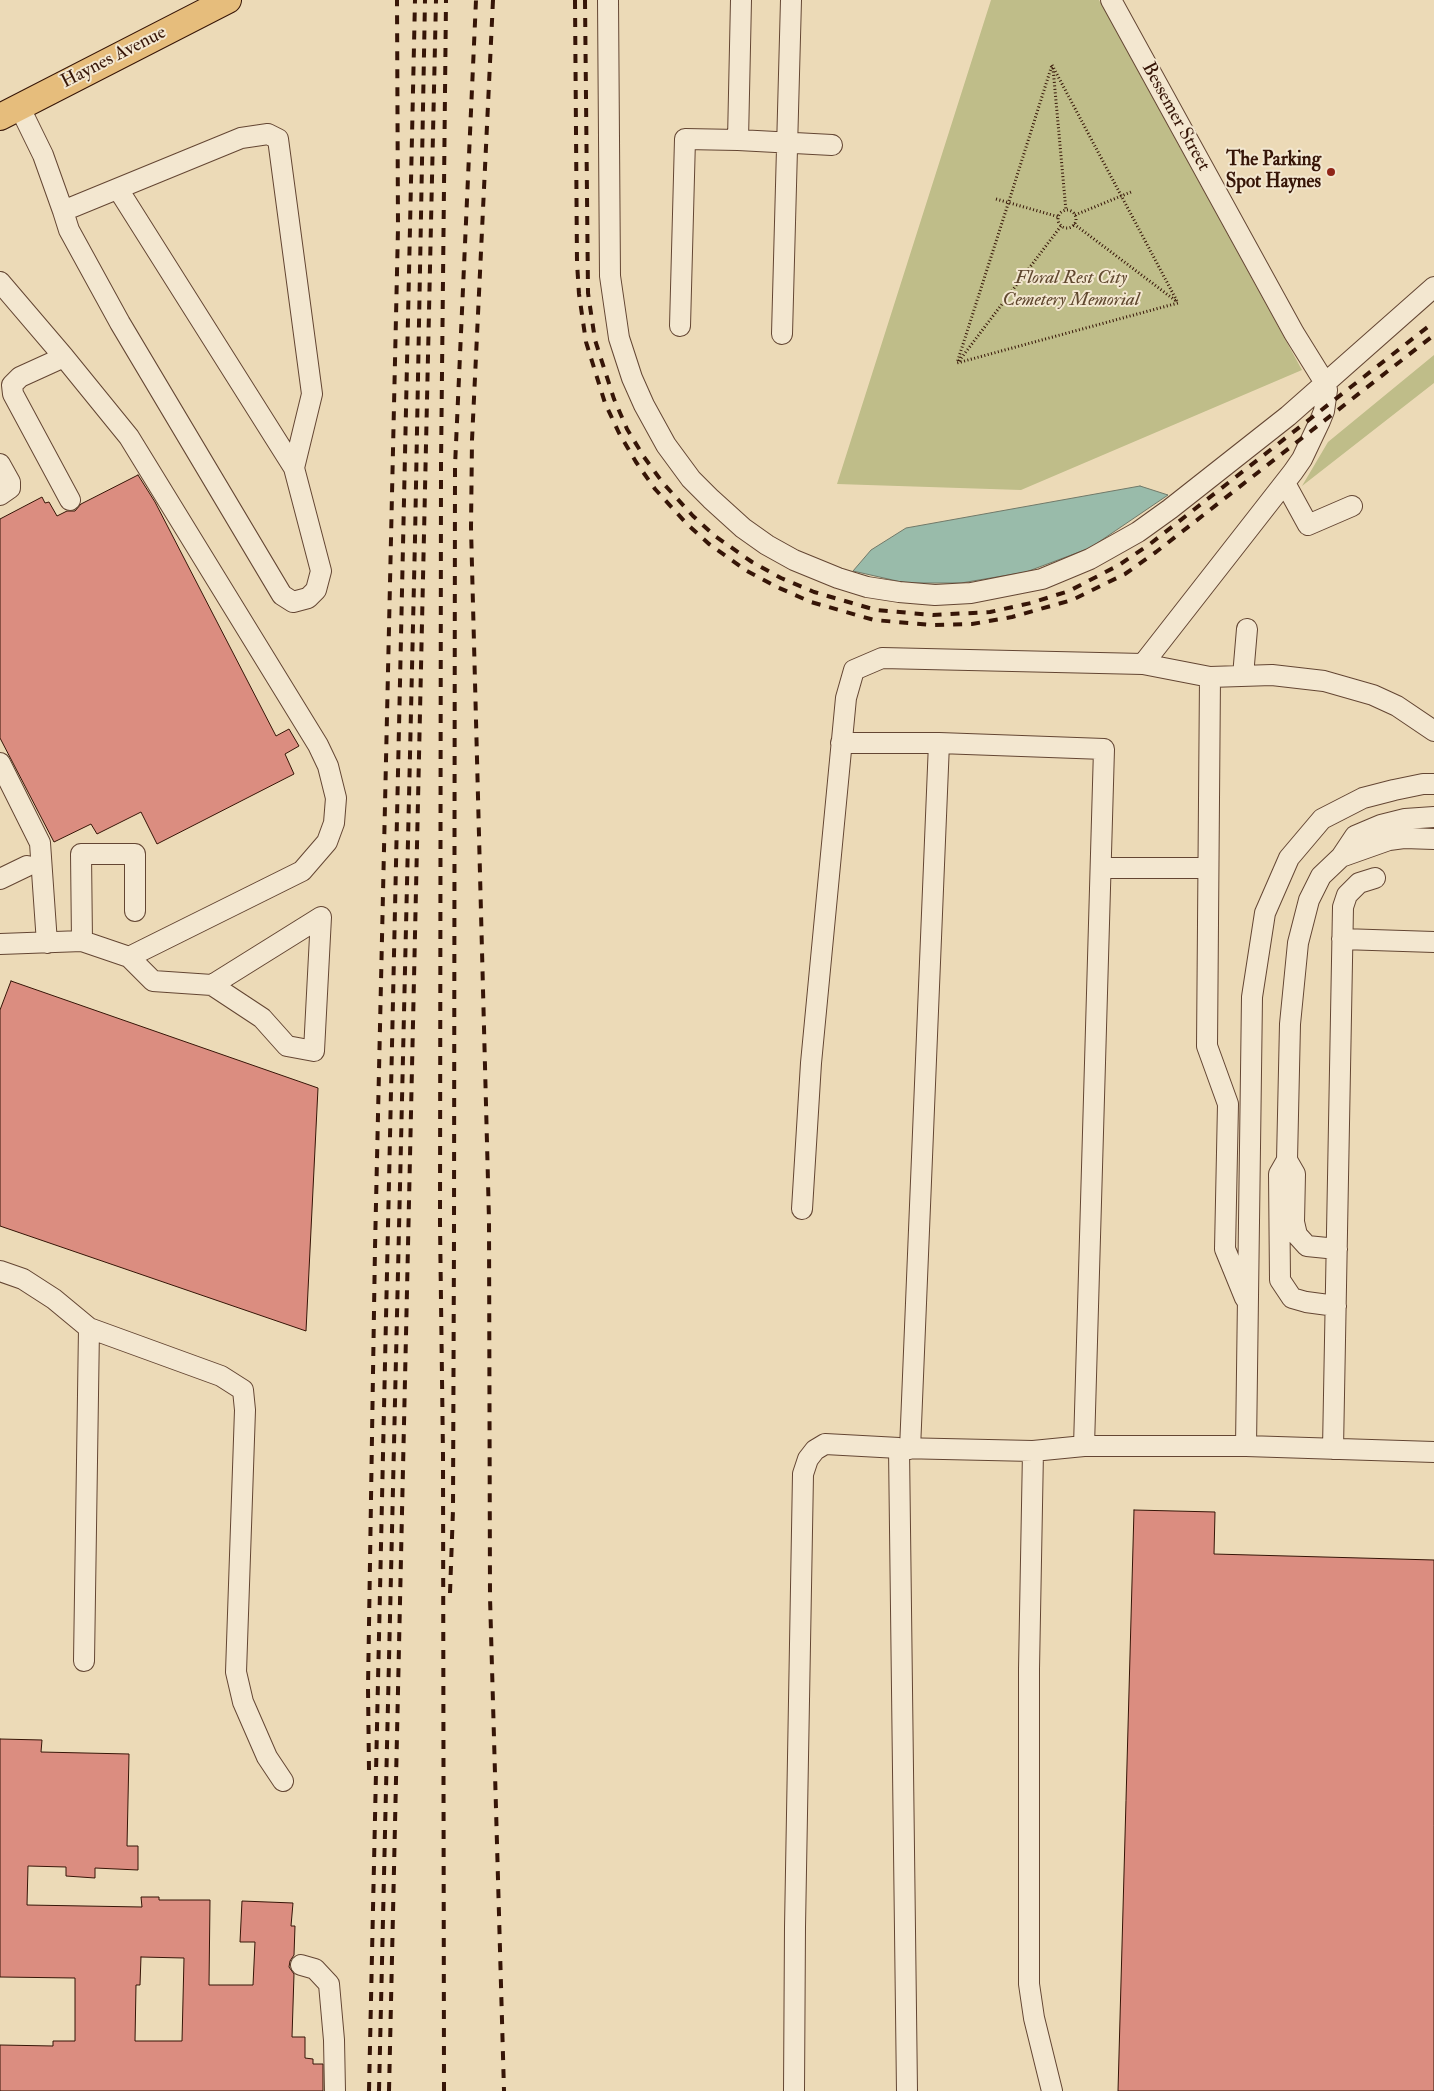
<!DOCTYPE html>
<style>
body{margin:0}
canvas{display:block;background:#ecdab7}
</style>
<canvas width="1434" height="2091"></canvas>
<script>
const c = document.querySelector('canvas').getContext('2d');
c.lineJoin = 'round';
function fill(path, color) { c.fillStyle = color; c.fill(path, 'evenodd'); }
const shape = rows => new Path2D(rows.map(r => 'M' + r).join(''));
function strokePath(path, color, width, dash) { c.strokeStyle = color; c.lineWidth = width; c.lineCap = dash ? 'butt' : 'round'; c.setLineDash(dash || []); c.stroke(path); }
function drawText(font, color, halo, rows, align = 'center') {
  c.font = font + ' "IM FELL Double Pica",serif'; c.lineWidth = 4; c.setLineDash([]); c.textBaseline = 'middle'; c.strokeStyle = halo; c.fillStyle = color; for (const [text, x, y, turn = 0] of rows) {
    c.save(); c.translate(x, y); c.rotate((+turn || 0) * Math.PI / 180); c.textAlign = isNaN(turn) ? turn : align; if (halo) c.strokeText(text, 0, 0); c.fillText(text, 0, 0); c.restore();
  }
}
const green = shape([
 [991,0,1099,0,1302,370,1021,490,837,484],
 [1434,355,1434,383,1302,486,1328,442]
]);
const water = shape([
 [1140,486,1168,495,1090,548,1026,572,961,583,906,583,853,571,871,550,906,528,1140,486]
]);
const building = shape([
 [138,475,155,502,276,736,289,729,299,746,285,754,294,774,157,844,141,812,97,834,91,824,54,842,0,738,0,519,42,497,45,503,49,502,57,516,67,511,75,511,81,504,138,475],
 [11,981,318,1088,306,1331,0,1226,0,1010,11,981],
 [1134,1510,1215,1512,1214,1554,1434,1560,1434,2091,1118,2091,1134,1510],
 [0,1739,42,1740,41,1752,129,1754,127,1846,138,1846,138,1870,95,1868,95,1878,66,1876,66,1867,28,1866,27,1905,142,1907,141,1897,159,1897,159,1900,210,1900,209,1985,253,1985,255,1942,240,1942,242,1901,293,1903,291,1926,295,1926,294,1955,290,1961,289,1967,294,1974,292,2037,305,2037,305,2058,313,2059,313,2064,323,2064,323,2091,0,2091,0,2045,53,2046,53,2041,75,2041,75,1978,0,1977,0,1739],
 [141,1957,184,1958,182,2041,135,2041,136,1985,140,1985,141,1957]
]);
const path = shape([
 [1052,65,1178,303,957,363,1009,201,1052,65],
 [1053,68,1066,211],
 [996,199,1059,217],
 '1058 219a9 9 0 1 1 18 0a9 9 0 1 1-18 0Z',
 [1075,215,1131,192],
 [1074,224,1176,301],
 [959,361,1061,226]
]);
const minor = shape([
 [608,0,610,276,619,338,632,378,644,405,666,445,691,479,711,499,743,528,767,545,794,560,838,578,867,587,899,592,935,595,971,593,1042,579,1090,559,1138,532,1170,509,1288,416,1434,287],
 [1111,0,1294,333,1325,383,1327,390,1324,411,1320,421,1302,459,1293,472,1143,664],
 [19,106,43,155,63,211,69,230,120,323,282,595,293,602,308,598,316,590,321,571,294,468,312,394,278,139,268,134,241,138,63,211],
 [738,140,832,145],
 [118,189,294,468],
 [0,282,64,357],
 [680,326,685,139,738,140,741,0],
 [782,334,791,0],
 [0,464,10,482,10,488,0,495],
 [1285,483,1308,525,1352,506],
 [70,500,13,394,12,385,20,377,64,357,129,437,318,745,328,766,336,798,334,823,327,842,302,871,129,957],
 [1243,676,1247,629],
 [1210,677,1207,1046,1228,1104,1225,1249,1245,1298],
 [841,743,939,743],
 [0,763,40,843,47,943],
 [1341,857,1355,836,1381,825,1405,819,1434,817],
 [1101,868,1208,868],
 [0,879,27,866],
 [1342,939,1434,942],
 [82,941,81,854,135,854,135,911],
 [0,944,82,941,129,957,153,981,212,985,321,917,314,1051,287,1046,262,1018,212,985],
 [1287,1160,1295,1174,1294,1222,1297,1235,1307,1246,1337,1249],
 [802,1209,811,1063,846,698,854,670,882,658,1143,664,1210,677,1272,675,1324,681,1373,695,1397,706,1434,731],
 [0,1271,23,1279,54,1299,89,1328,221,1376,243,1390,245,1410,236,1672,243,1702,267,1757,283,1781],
 [1336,1306,1306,1302,1292,1298,1280,1280,1279,1174,1287,1160,1290,1024,1298,943,1309,900,1321,876,1341,857,1389,840,1404,838,1434,839],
 [1246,1446,1252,997,1265,913,1289,858,1322,819,1363,798,1394,790,1423,784,1434,784],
 [899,1448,907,2091],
 [910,1449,939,743,1104,749,1084,1446],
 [1333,1449,1343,907,1347,895,1359,883,1375,878],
 [1033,1451,1029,1669,1029,1984,1034,2018,1052,2091],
 [84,1661,89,1328],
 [301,1965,315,1969,329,1984,334,2040,335,2091],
 [794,2091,795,1927,803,1474,808,1459,815,1450,825,1444,899,1448,1033,1451,1084,1446,1246,1446,1434,1452]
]);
const major = shape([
 [0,117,228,0]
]);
const rail = shape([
 [493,0,472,440,471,528,489,1220,490,1597,504,2091],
 [575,0,577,263,579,294,586,342,605,403,619,433,636,462,655,489,686,523,709,544,747,571,777,587,811,602,874,620,933,625,972,624,1012,617,1072,600,1125,574,1156,552,1434,335],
 [585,0,588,293,595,340,614,399,627,429,644,457,663,483,693,516,715,536,752,562,781,578,814,592,876,610,933,615,990,612,1031,603,1069,591,1119,565,1150,544,1434,322],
 [450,1593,453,1510,454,1235,455,466,476,0],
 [369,1770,368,1688,375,1248,398,228,397,0],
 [369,2091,415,0],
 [379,2091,415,539,425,0],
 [389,2091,436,0],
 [444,2091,443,1455,440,1223,441,466,446,0]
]);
const markers = [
 [1331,172,5,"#8f2418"]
];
const streetNames = [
 ["Haynes Avenue",114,58,-27],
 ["Bessemer Street",1175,117,61]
];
const poiNames = [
 ["The Parking",1321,161],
 ["Spot Haynes",1321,183]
];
const parkNames = [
 ["Floral Rest City",1071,279],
 ["Cemetery Memorial",1071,301]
];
fill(green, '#bfbd89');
fill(water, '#9ba');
strokePath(water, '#717969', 1);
fill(building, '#db8d80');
strokePath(building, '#361507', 1);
strokePath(minor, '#644633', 22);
strokePath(major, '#361507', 28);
strokePath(path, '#361507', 3, [1, 2.5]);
strokePath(minor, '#f3e7d0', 20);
strokePath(major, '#e6bd7c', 26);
strokePath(rail, '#361507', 4, [9, 9]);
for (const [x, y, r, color] of markers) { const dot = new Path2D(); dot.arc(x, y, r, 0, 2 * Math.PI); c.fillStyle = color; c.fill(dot); strokePath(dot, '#f3e7d0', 2); }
drawText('19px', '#361507', '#f3e7d0', streetNames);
drawText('bold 19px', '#361507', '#f3e7d0', poiNames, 'right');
drawText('italic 19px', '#5f472e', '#f3e7d0', parkNames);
</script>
